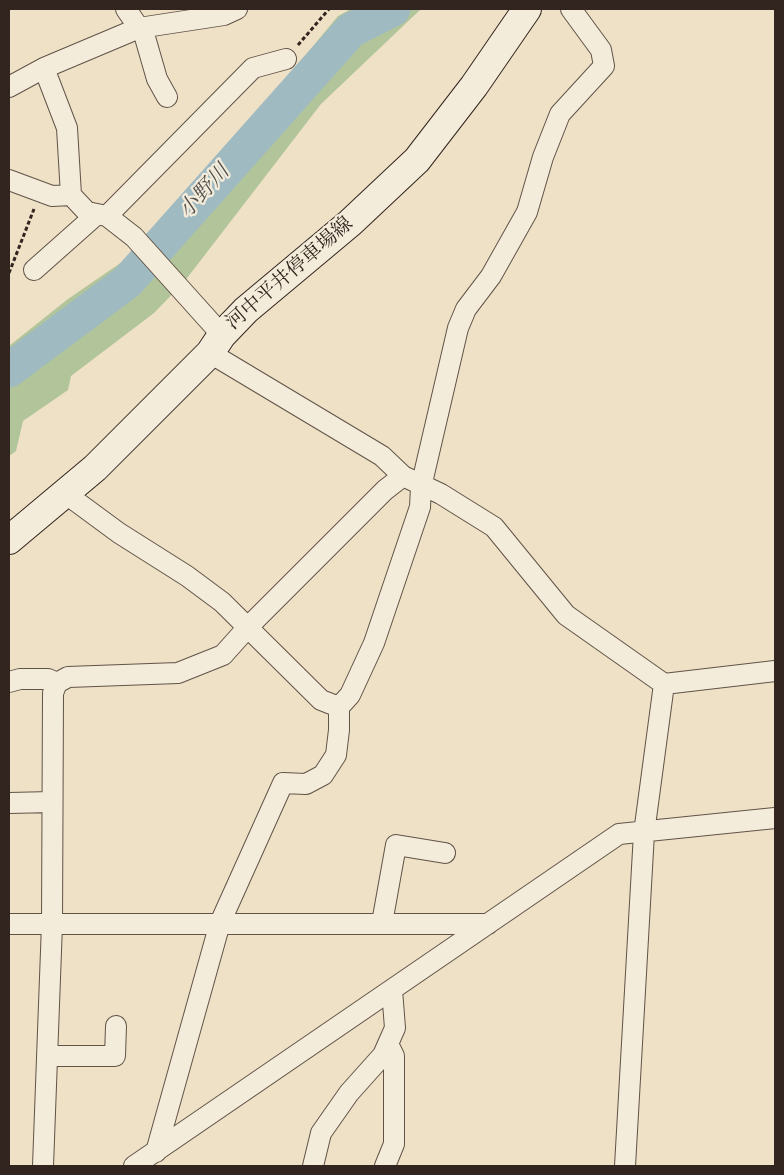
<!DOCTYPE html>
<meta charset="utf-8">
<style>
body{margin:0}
#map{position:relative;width:784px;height:1175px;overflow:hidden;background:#eee1c6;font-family:"Sorts Mill Goudy",serif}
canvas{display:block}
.frame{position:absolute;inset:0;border:10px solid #32241e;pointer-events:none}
</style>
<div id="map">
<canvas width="784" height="1175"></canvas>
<div class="frame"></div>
</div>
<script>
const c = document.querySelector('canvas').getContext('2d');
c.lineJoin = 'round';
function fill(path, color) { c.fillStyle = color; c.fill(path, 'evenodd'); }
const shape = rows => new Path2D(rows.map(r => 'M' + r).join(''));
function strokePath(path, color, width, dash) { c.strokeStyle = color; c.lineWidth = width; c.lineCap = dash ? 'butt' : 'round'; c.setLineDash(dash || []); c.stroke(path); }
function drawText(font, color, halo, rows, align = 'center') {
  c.font = font + ' "Sorts Mill Goudy","Noto Serif JP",serif'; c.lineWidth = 4.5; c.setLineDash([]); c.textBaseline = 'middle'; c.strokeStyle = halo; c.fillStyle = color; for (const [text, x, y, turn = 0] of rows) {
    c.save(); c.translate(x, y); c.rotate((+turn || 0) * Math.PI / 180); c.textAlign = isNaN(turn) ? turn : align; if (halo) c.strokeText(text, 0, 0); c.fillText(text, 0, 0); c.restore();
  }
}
const green = shape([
 [351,9,421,9,321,104,184,282,154,313,71,376,68,390,23,421,16,451,9,456,9,346,68,299,151,242,338,16]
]);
const river = shape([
 [9,370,127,282,351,30,393,9]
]);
const path = shape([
 [298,45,329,9],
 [9,273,34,209]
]);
const minor = shape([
 [126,9,139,28],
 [142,27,157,79,167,97],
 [44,68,67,128,71,195,87,212,107,216,134,237,222,335],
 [9,87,44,68,139,28,224,15,237,9],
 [9,180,52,196,71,195],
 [107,216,253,68,286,59],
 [34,270,96,215],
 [210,353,382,456,403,476,441,494,494,527,566,615,664,684,775,671],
 [66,494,119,533,187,576,222,602,321,700,339,707],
 [9,682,20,679,48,679,57,683],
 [9,803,52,802],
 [382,923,396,845,445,853],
 [9,924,488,924],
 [47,1056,115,1056,116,1026],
 [156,1152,220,923,283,783,306,784,323,775,336,755,339,730,339,707,350,695,374,643,420,507,421,487,458,328,466,309,491,276,527,212,543,157,560,114,604,66,601,50,571,9],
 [43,1166,52,924,53,693,57,683,68,677,178,673,223,655,248,627,385,490,403,476],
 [134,1166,619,834,775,818],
 [313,1166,321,1133,349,1093,383,1055,395,1028,392,990],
 [385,1166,394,1144,394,1056,388,1044],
 [625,1166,644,833,664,684]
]);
const secondary = shape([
 [9,540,95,468,210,353,222,335,246,310,350,223,417,160,474,86,527,9]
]);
const streetNames = [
 ["河中平井停車場線",291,275,-41]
];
const waterNames = [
 ["小野川",206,193,-48]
];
fill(green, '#b2c49a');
strokePath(river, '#9fbac1', 35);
strokePath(minor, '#615348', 22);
strokePath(secondary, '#32241e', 30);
strokePath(path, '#32241e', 3, [4, 2.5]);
strokePath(minor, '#f4ecda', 20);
strokePath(secondary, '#f4ecda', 28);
drawText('20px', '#32241e', '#f4ecda', streetNames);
drawText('italic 21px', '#53514f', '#f4ecda', waterNames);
</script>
